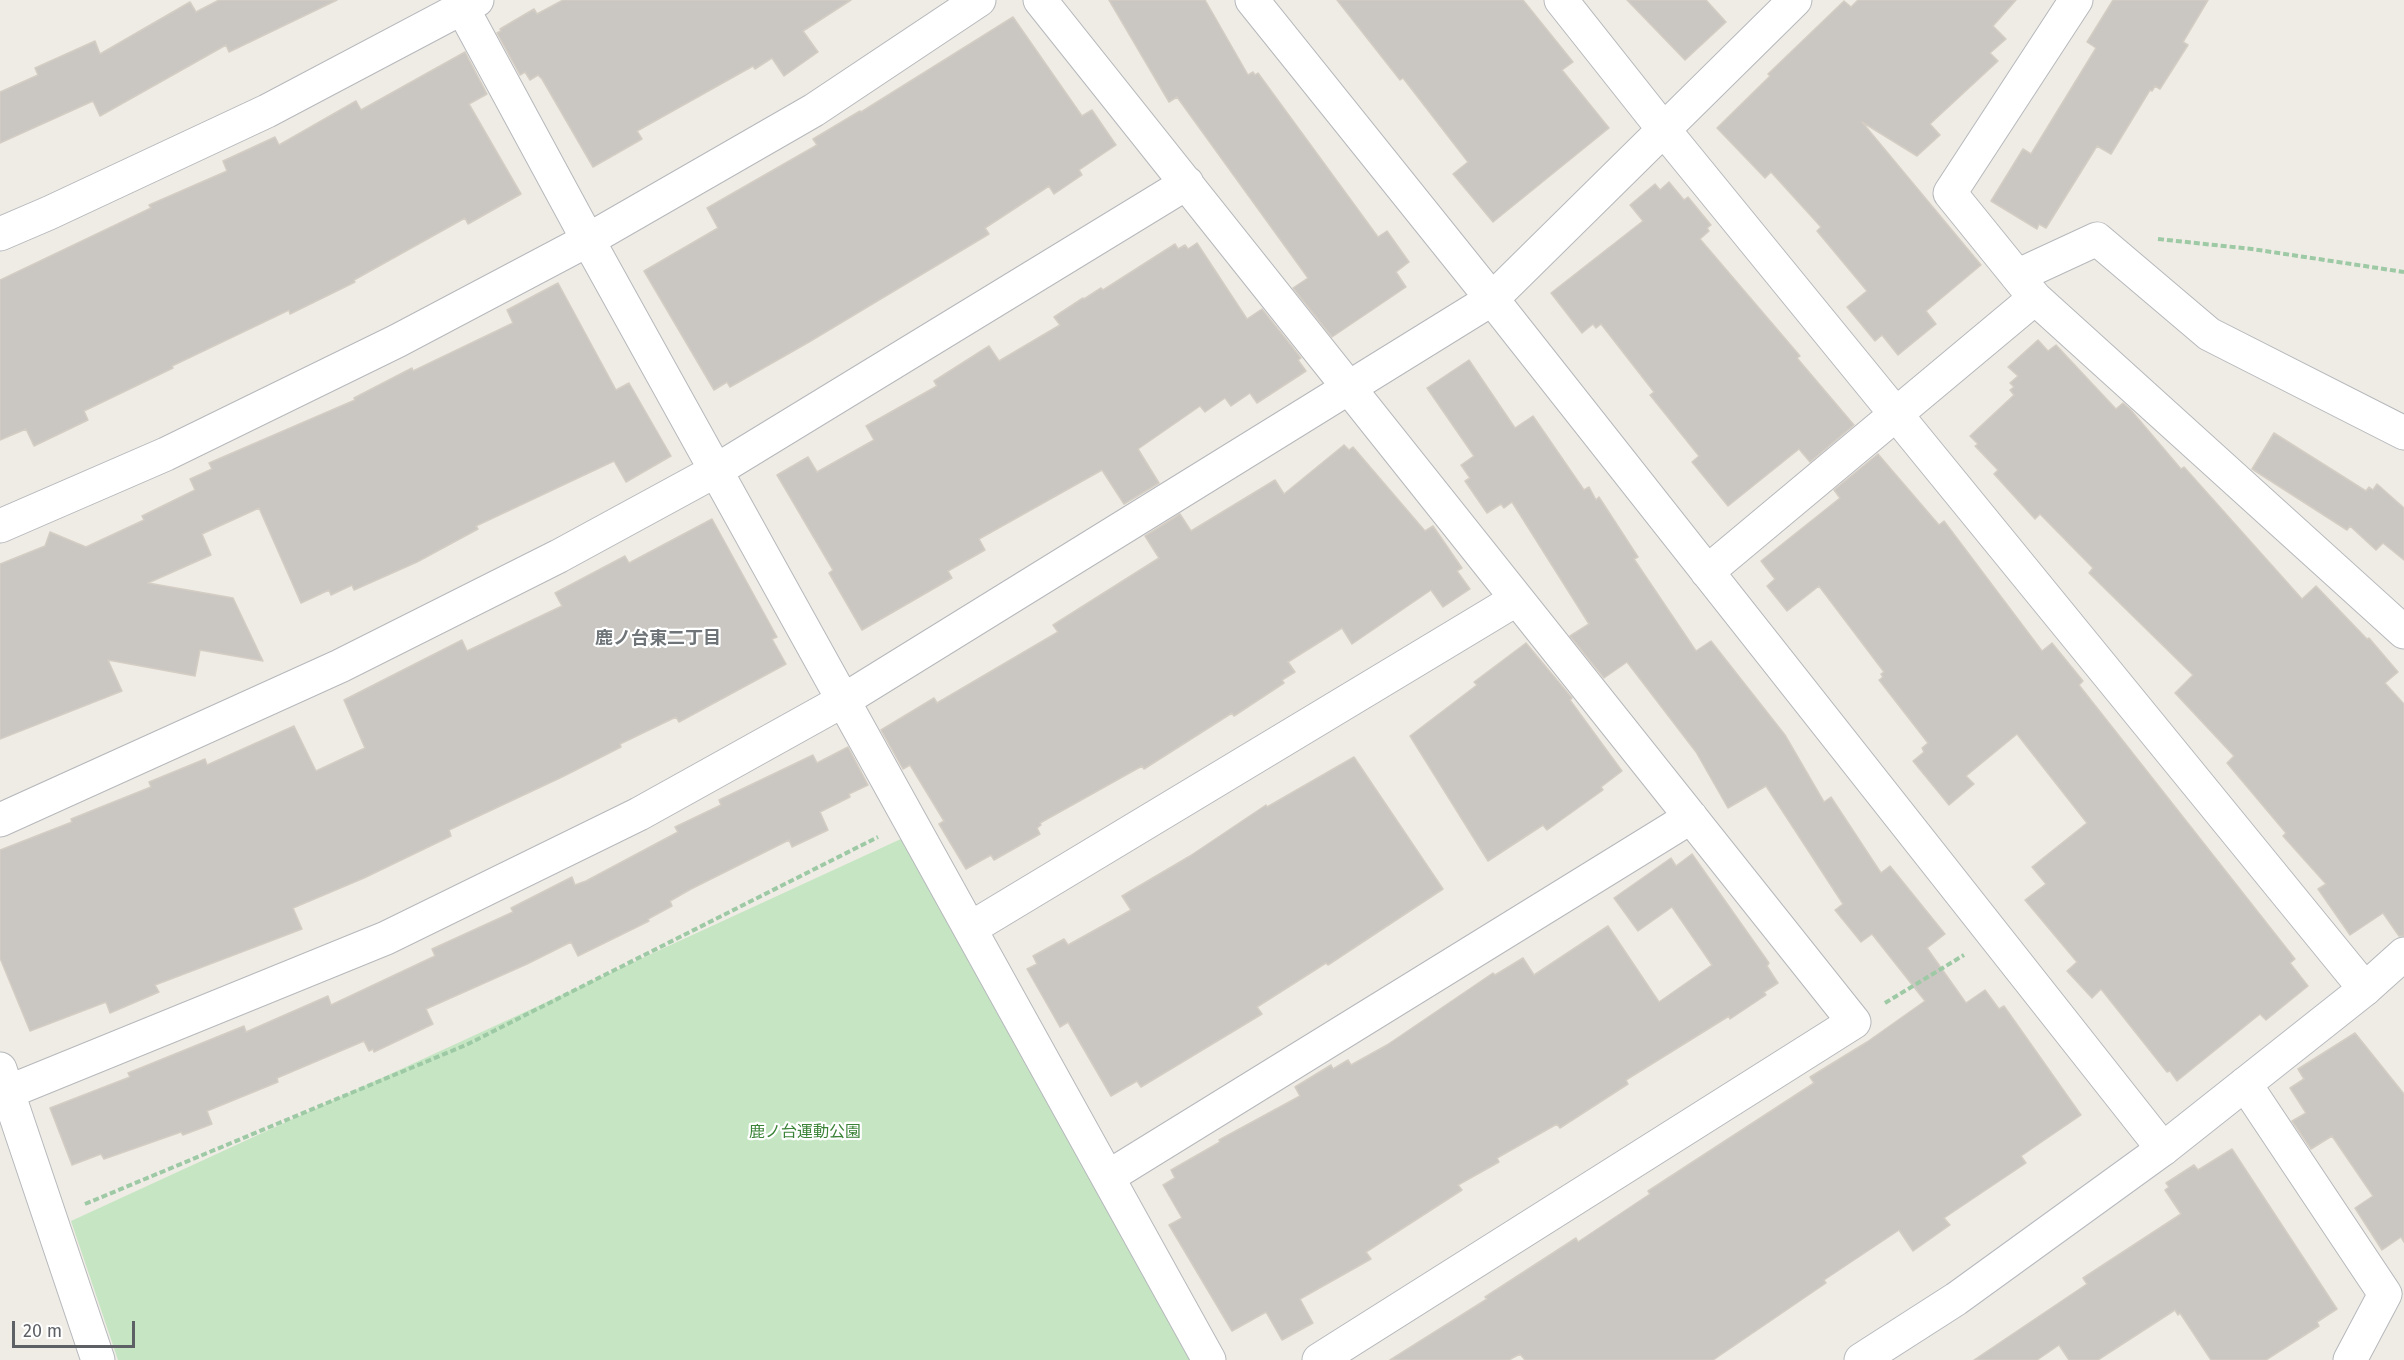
<!DOCTYPE html>
<meta charset="utf-8">
<style>
body{margin:0}
#map{position:relative;width:2404px;height:1360px;overflow:hidden;background:#efece5;font-family:"Fira Sans",sans-serif}
canvas{display:block}
.scale{position:absolute;left:12px;top:1321px;width:123px;height:27px;box-sizing:border-box;border:3px solid #5d6165;border-top:0;padding-left:8px;font-size:18px;line-height:21px;white-space:nowrap;color:#5d6165;-webkit-text-stroke:4px #fff;paint-order:stroke}
</style>
<div id="map">
<canvas width="2404" height="1360"></canvas>
<div class="scale">20 m</div>
</div>
<script>
const c = document.querySelector('canvas').getContext('2d');
c.lineJoin = 'round';
function fill(path, color) { c.fillStyle = color; c.fill(path, 'evenodd'); }
const shape = rows => new Path2D(rows.map(r => 'M' + r).join(''));
function strokePath(path, color, width, dash) { c.strokeStyle = color; c.lineWidth = width; c.lineCap = dash ? 'butt' : 'round'; c.setLineDash(dash || []); c.stroke(path); }
function drawText(font, color, halo, rows, align = 'center') {
  c.font = font + ' "Fira Sans","Noto Sans JP",sans-serif'; c.lineWidth = 4.5; c.setLineDash([]); c.textBaseline = 'middle'; c.strokeStyle = halo; c.fillStyle = color; for (const [text, x, y, turn = 0] of rows) {
    c.save(); c.translate(x, y); c.rotate((+turn || 0) * Math.PI / 180); c.textAlign = isNaN(turn) ? turn : align; if (halo) c.strokeText(text, 0, 0); c.fillText(text, 0, 0); c.restore();
  }
}
const green = shape([
 [903,838,1191,1360,118,1360,71,1221]
]);
const building = shape([
 [219,0,337,0,229,52,226,45,100,116,93,101,0,143,0,92,38,75,35,68,95,41,100,54,190,2,196,12,219,0],
 [563,0,851,0,803,31,818,52,784,76,772,58,755,69,753,66,637,131,642,139,593,167,542,79,538,75,530,80,525,72,520,75,497,33,501,31,500,29,534,9,537,14,563,0],
 [1109,0,1205,0,1248,75,1253,72,1255,75,1258,73,1378,237,1387,231,1409,262,1396,272,1406,287,1332,337,1293,288,1308,278,1177,97,1169,102,1109,0],
 [1337,0,1523,0,1573,62,1562,70,1609,128,1493,222,1453,174,1468,162,1403,78,1400,80,1337,0],
 [1627,0,1706,0,1726,22,1685,60,1627,0],
 [1858,0,2016,0,1993,26,2006,39,1990,53,1998,61,1930,124,1940,135,1917,156,1862,122,1981,265,1926,311,1936,324,1898,355,1882,335,1875,341,1847,307,1867,291,1817,231,1821,227,1771,172,1765,178,1717,128,1770,76,1768,74,1844,1,1851,7,1858,0],
 [2113,0,2208,0,2183,42,2188,45,2160,89,2155,86,2152,91,2150,90,2111,154,2097,146,2046,228,2039,224,2037,229,1991,201,2023,149,2031,154,2096,48,2087,42,2113,0],
 [1013,17,1082,116,1092,110,1116,145,1079,170,1082,175,1054,194,1049,186,985,228,989,234,809,342,730,387,727,382,714,390,644,271,718,228,707,208,817,145,813,139,860,111,861,112,1013,17],
 [465,52,487,94,469,104,521,194,468,224,465,218,354,280,355,282,290,314,289,310,172,366,173,368,84,411,88,420,34,446,26,429,0,440,0,280,151,208,149,205,227,171,223,161,275,137,279,145,356,101,361,110,465,52],
 [1669,182,1684,200,1688,197,1711,225,1707,228,1709,231,1700,239,1800,356,1797,358,1854,425,1810,462,1799,449,1728,506,1692,462,1699,456,1650,395,1654,392,1601,324,1596,328,1593,324,1582,333,1551,293,1643,221,1630,205,1655,184,1660,190,1669,182],
 [1197,243,1247,319,1262,309,1301,358,1298,360,1306,371,1257,403,1250,393,1231,406,1225,398,1205,412,1200,406,1138,449,1159,483,1124,504,1102,470,979,539,985,550,948,571,952,578,862,630,829,573,833,570,777,475,808,457,817,472,874,440,866,426,937,386,934,381,989,346,999,361,1060,325,1054,317,1083,298,1084,299,1101,288,1103,290,1175,244,1178,249,1185,245,1188,249,1197,243],
 [558,283,616,390,629,383,671,456,626,482,614,461,476,526,478,529,417,562,354,590,352,585,331,595,329,590,301,603,259,508,202,534,211,555,148,583,233,598,263,661,200,650,195,676,108,660,122,691,0,739,0,564,45,546,50,532,86,547,144,520,142,516,195,490,190,479,212,469,209,463,355,400,354,398,412,368,413,371,513,323,507,310,558,283],
 [2038,340,2048,351,2056,345,2116,409,2123,403,2130,409,2181,469,2184,467,2302,599,2316,586,2367,639,2369,638,2398,672,2385,683,2404,704,2404,936,2399,936,2383,913,2350,935,2318,889,2326,884,2283,836,2286,833,2227,763,2234,756,2175,693,2193,675,2089,573,2093,568,2040,514,2035,519,1994,474,1998,470,1975,446,1978,444,1970,436,2014,395,2010,390,2014,387,2010,383,2018,376,2008,367,2038,340],
 [1469,360,1515,428,1533,416,1584,490,1589,487,1596,500,1599,497,1638,557,1634,559,1696,651,1711,641,1785,735,1824,802,1831,797,1881,873,1890,866,1945,934,1927,948,1966,1003,1985,990,1999,1009,2004,1006,2081,1115,2021,1156,2026,1163,1944,1218,1950,1225,1913,1251,1899,1230,1824,1280,1826,1283,1713,1360,1525,1360,1520,1354,1509,1360,1390,1360,1487,1299,1485,1297,1576,1238,1578,1242,1650,1194,1648,1191,1814,1083,1810,1077,1867,1042,1925,1001,1872,934,1861,942,1835,910,1843,904,1766,786,1728,808,1696,752,1627,662,1604,678,1570,636,1589,624,1512,502,1504,508,1501,504,1487,513,1465,481,1470,478,1461,465,1474,456,1427,388,1469,360],
 [2274,433,2366,491,2369,487,2373,490,2377,484,2404,508,2404,560,2383,543,2376,550,2350,526,2347,530,2252,469,2274,433],
 [1344,445,1349,450,1353,447,1425,531,1433,526,1462,568,1457,571,1470,589,1443,607,1431,590,1352,644,1342,628,1288,662,1295,672,1282,680,1284,683,1234,716,1232,713,1144,769,1142,766,1040,823,1041,825,1037,828,1040,834,994,860,991,855,966,869,939,824,944,821,910,765,903,769,881,730,934,698,937,703,1058,632,1053,625,1159,558,1145,536,1180,514,1191,531,1275,480,1284,494,1344,445],
 [1878,454,1939,525,1944,521,2042,651,2052,643,2083,681,2079,685,2295,959,2290,963,2308,986,2266,1020,2260,1014,2177,1081,2170,1071,2167,1072,2101,989,2092,998,2067,971,2077,962,2025,900,2046,884,2032,867,2087,823,2017,734,1966,776,1974,784,1949,805,1913,761,1924,752,1922,748,1928,743,1879,680,1883,677,1881,674,1884,672,1819,586,1787,611,1767,586,1775,579,1761,561,1840,498,1834,490,1878,454],
 [712,519,777,637,772,639,786,664,679,722,676,717,620,744,621,747,562,777,449,830,451,836,364,878,293,908,302,929,155,985,159,992,110,1013,106,1002,30,1031,0,958,0,850,72,822,71,819,151,787,149,782,205,759,207,765,294,726,316,771,365,748,344,700,462,640,467,651,562,606,555,593,625,556,629,563,712,519],
 [1526,643,1572,698,1570,700,1622,771,1601,787,1603,790,1547,830,1543,825,1488,861,1410,736,1477,685,1474,682,1526,643],
 [848,747,868,785,849,794,850,797,820,812,828,830,792,847,789,840,691,889,670,901,672,906,648,919,649,921,578,956,571,942,527,964,426,1009,433,1024,374,1052,373,1049,369,1051,364,1041,277,1078,278,1082,207,1111,212,1124,183,1135,181,1132,104,1159,101,1154,72,1165,50,1108,130,1077,128,1073,244,1026,246,1032,328,996,331,1005,435,956,432,949,513,912,511,908,572,877,575,885,586,881,678,832,675,827,721,805,719,800,813,755,817,763,848,747],
 [1354,757,1443,889,1328,965,1326,963,1257,1007,1262,1014,1141,1087,1137,1081,1111,1096,1068,1022,1060,1027,1027,969,1037,964,1033,956,1064,939,1068,945,1131,910,1122,896,1190,856,1266,805,1267,807,1354,757],
 [1692,854,1769,963,1767,966,1778,983,1764,992,1766,995,1730,1019,1729,1016,1626,1080,1628,1084,1560,1128,1557,1124,1497,1158,1499,1162,1458,1185,1462,1190,1366,1252,1371,1259,1300,1299,1313,1323,1282,1340,1266,1312,1232,1331,1169,1225,1182,1218,1163,1185,1175,1178,1171,1170,1220,1142,1219,1140,1300,1096,1295,1087,1331,1065,1333,1069,1348,1060,1351,1065,1387,1045,1493,973,1495,975,1523,958,1534,975,1608,926,1659,1002,1712,965,1672,907,1638,931,1614,898,1671,858,1676,866,1692,854],
 [2355,1033,2404,1094,2404,1242,2401,1237,2382,1250,2355,1208,2373,1196,2332,1136,2311,1149,2292,1121,2306,1113,2290,1088,2304,1079,2298,1069,2355,1033],
 [2232,1149,2337,1309,2317,1322,2319,1326,2266,1360,2211,1360,2180,1313,2178,1315,2175,1310,2098,1360,2069,1360,2059,1345,2037,1360,1974,1360,2087,1284,2083,1278,2181,1214,2165,1190,2169,1187,2166,1183,2194,1165,2198,1170,2232,1149]
]);
const path = shape([
 [2158,239,2252,249,2404,272],
 [1885,1003,1964,955],
 [85,1204,466,1045,878,837]
]);
const street = shape([
 [458,0,588,240,1209,1360],
 [1040,0,1854,1022,1319,1360],
 [1252,0,1492,299,2163,1149],
 [1561,0,1664,130,2365,989,2404,954],
 [2076,0,1950,193,2035,298,2404,632],
 [0,234,49,213,267,111,477,0],
 [2017,276,2097,239,2209,334,2404,433],
 [0,526,166,454,397,341,588,240,814,110,979,0],
 [1707,572,2035,298],
 [0,820,340,666,559,556,717,470,1187,183],
 [971,928,1517,599],
 [0,1069,98,1360],
 [2245,1084,2385,1294,2350,1360],
 [8,1092,386,938,639,814,844,700,1492,299,1795,0],
 [1108,1177,1691,817]
]);
const secondary = shape([
 [1861,1360,1956,1299,2163,1149,2365,989]
]);
const parkNames = [
 ["鹿ノ台運動公園",805,1133]
];
const neighbourhoodNames = [
 ["鹿ノ台東二丁目",658,639]
];
fill(green, '#c6e6c3');
fill(building, '#cac7c2');
strokePath(building, '#d4cdc4', 1.5);
strokePath(street, '#b6b8bc', 35);
strokePath(secondary, '#b7babf', 35);
strokePath(path, '#9dc9a5', 4, [6, 3]);
strokePath(street, '#fff', 33);
strokePath(secondary, '#fff', 33);
drawText('16px', '#3a8337', '#fff', parkNames);
drawText('bold 18px', '#6e7477', '#fff', neighbourhoodNames);
</script>
